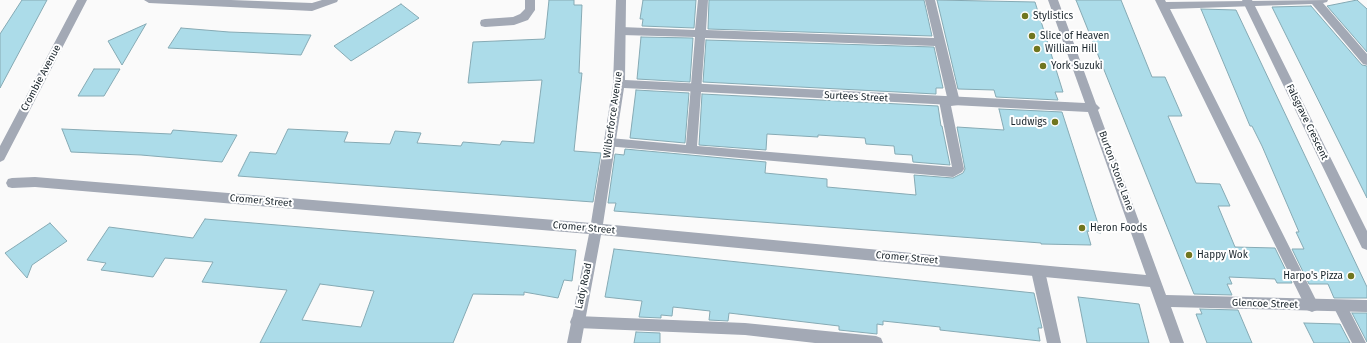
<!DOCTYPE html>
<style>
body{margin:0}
canvas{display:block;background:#fafafa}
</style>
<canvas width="1367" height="343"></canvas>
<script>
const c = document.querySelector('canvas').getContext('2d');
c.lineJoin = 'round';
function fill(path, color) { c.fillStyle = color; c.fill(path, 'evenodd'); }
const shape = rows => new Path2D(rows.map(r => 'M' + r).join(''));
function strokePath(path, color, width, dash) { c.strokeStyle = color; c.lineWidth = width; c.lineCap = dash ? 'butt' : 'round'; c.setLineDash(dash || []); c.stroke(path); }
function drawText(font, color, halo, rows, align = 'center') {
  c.font = font + ' "Fira Sans",sans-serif'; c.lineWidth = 4; c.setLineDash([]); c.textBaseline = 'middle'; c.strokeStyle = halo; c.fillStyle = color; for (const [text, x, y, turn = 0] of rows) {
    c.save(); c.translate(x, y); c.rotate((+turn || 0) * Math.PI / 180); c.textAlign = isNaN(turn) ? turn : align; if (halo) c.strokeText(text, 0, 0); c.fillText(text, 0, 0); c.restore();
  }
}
const building = shape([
 [22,0,47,0,0,88,0,34,22,0],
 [549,0,574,0,574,5,582,5,579,73,582,73,574,151,601,153,593,202,238,176,250,152,276,154,288,129,348,132,344,142,390,144,395,131,421,133,417,143,461,146,463,142,500,145,502,141,534,143,542,80,468,83,473,42,544,39,545,38,549,0],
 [643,0,696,0,694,28,642,26,643,19,640,19,643,0],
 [709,0,924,0,932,36,708,29,709,0],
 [937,0,1035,2,1063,92,1055,92,1058,100,996,97,994,90,958,89,937,0],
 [1076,0,1121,0,1152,77,1165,77,1182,116,1168,116,1196,183,1220,184,1230,206,1218,206,1235,247,1275,248,1292,283,1277,283,1275,279,1229,277,1232,284,1227,284,1232,295,1194,294,1076,0],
 [1357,0,1367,9,1367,52,1327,6,1357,0],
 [401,4,419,18,351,61,334,46,401,4],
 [1311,6,1362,65,1367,66,1367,198,1272,7,1311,6],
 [1201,9,1236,10,1367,287,1367,298,1334,298,1328,284,1309,284,1292,249,1304,249,1296,232,1299,232,1262,146,1252,126,1250,126,1201,9],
 [146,24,122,65,108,41,146,24],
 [181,28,229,32,311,35,301,55,168,48,181,28],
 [641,37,693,38,690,82,637,79,641,37],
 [706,40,934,47,943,88,936,88,936,94,703,82,706,40],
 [94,69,120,69,104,96,78,96,94,69],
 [636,90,689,93,685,143,630,138,636,90],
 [702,94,938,106,941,126,942,126,950,165,913,162,912,155,895,154,894,146,866,144,865,138,818,135,818,137,767,134,766,150,699,145,702,94],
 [999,109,1062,112,1101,233,1087,231,1091,245,1041,244,1041,243,614,211,616,203,608,203,615,154,624,155,625,149,766,162,765,173,827,179,827,187,916,195,914,175,953,178,963,173,965,169,957,127,1004,130,999,109],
 [62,129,171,134,173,130,237,135,222,162,141,155,71,152,62,129],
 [205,219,576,250,572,281,564,280,558,298,524,292,524,295,473,294,453,343,260,343,287,290,202,282,213,262,165,258,153,277,101,270,106,263,87,260,109,227,193,238,205,219],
 [320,284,374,291,361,327,302,320,320,284],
 [50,223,67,241,32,265,27,278,5,253,50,223],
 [614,249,1034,293,1042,328,1038,328,1040,341,940,330,940,327,883,321,883,325,877,324,877,334,839,330,839,326,729,313,728,321,709,320,710,311,673,307,672,316,661,315,661,318,639,317,642,301,605,297,614,249],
 [1078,297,1139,304,1149,343,1087,343,1078,297],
 [1200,309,1238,310,1252,343,1207,343,1196,314,1202,314,1200,309],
 [1352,313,1367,313,1367,342,1352,313],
 [1304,323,1340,324,1350,343,1314,343,1304,323],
 [636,332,660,333,660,343,634,343,636,332]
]);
const lane = shape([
 [525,0,535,0,535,10,528,20,514,25,485,27,481,26,480,23,481,20,485,19,513,17,520,14,525,9,525,0],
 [698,0,708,0,706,30,934,38,925,0,935,0,960,102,958,105,951,106,964,169,962,172,953,177,606,146,604,143,606,140,610,138,686,145,695,37,621,35,617,34,616,31,617,28,621,27,695,30,698,0],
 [705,38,935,46,947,97,941,98,939,101,952,167,697,146,705,38],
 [1155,0,1165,0,1166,2,1328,0,1327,2,1323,3,1367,54,1367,65,1363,64,1312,4,1170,9,1317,302,1319,306,1317,310,1312,312,1307,310,1155,0],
 [1038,265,1043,267,1045,271,1061,343,1047,343,1031,271,1033,267,1038,265],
 [1340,300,1345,302,1366,343,1352,343,1333,306,1335,302,1340,300],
 [577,316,745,323,876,336,881,338,883,343,815,343,745,335,577,328,572,327,570,322,572,317,577,316]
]);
const street = shape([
 [77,0,87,0,4,160,0,162,0,146,77,0],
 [144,0,231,0,312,3,322,0,338,0,337,2,312,11,149,3,144,0],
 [616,0,626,0,625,80,1085,103,1048,0,1058,0,1096,104,1100,108,1098,110,1166,295,1367,300,1367,312,1171,307,1184,343,1170,343,1150,287,601,235,581,343,567,343,589,234,35,187,12,188,8,187,6,183,8,179,12,178,35,177,591,223,613,84,616,0],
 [624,88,1088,112,1146,275,603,224,624,88],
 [1242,0,1252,0,1367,231,1367,250,1362,248,1242,0]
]);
const markers = [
 [1025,16,4,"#70761f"],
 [1032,36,4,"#70761f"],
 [1037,49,4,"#70761f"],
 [1043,66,4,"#70761f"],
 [1055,122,4,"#70761f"],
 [1082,228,4,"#70761f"],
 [1189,255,4,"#70761f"],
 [1351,276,4,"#70761f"]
];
const poiNames = [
 ["Stylistics",1033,16],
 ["Slice of Heaven",1040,36],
 ["William Hill",1045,49],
 ["York Suzuki",1051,66],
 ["Ludwigs",1047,122,"right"],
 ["Heron Foods",1090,228],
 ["Happy Wok",1197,255],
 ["Harpo's Pizza",1343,276,"right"]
];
const streetNames = [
 ["Crombie Avenue",41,78,-62],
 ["Surtees Street",856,97,3],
 ["Wilberforce Avenue",613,115,-82],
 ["Falsgrave Crescent",1307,122,64],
 ["Burton Stone Lane",1116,171,70],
 ["Cromer Street",261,201,5],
 ["Cromer Street",584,228,5],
 ["Cromer Street",907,258,5],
 ["Lady Road",584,286,-78],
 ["Glencoe Street",1265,304,2]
];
fill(building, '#acdce9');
strokePath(building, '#86aab4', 1);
fill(lane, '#a3a9b5');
fill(street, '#a3a9b5');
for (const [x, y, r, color] of markers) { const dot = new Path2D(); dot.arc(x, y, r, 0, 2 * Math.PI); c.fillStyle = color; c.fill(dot); strokePath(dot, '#fff', 1.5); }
drawText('10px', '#18232a', '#fff', poiNames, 'left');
drawText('10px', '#18232a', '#fff', streetNames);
</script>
